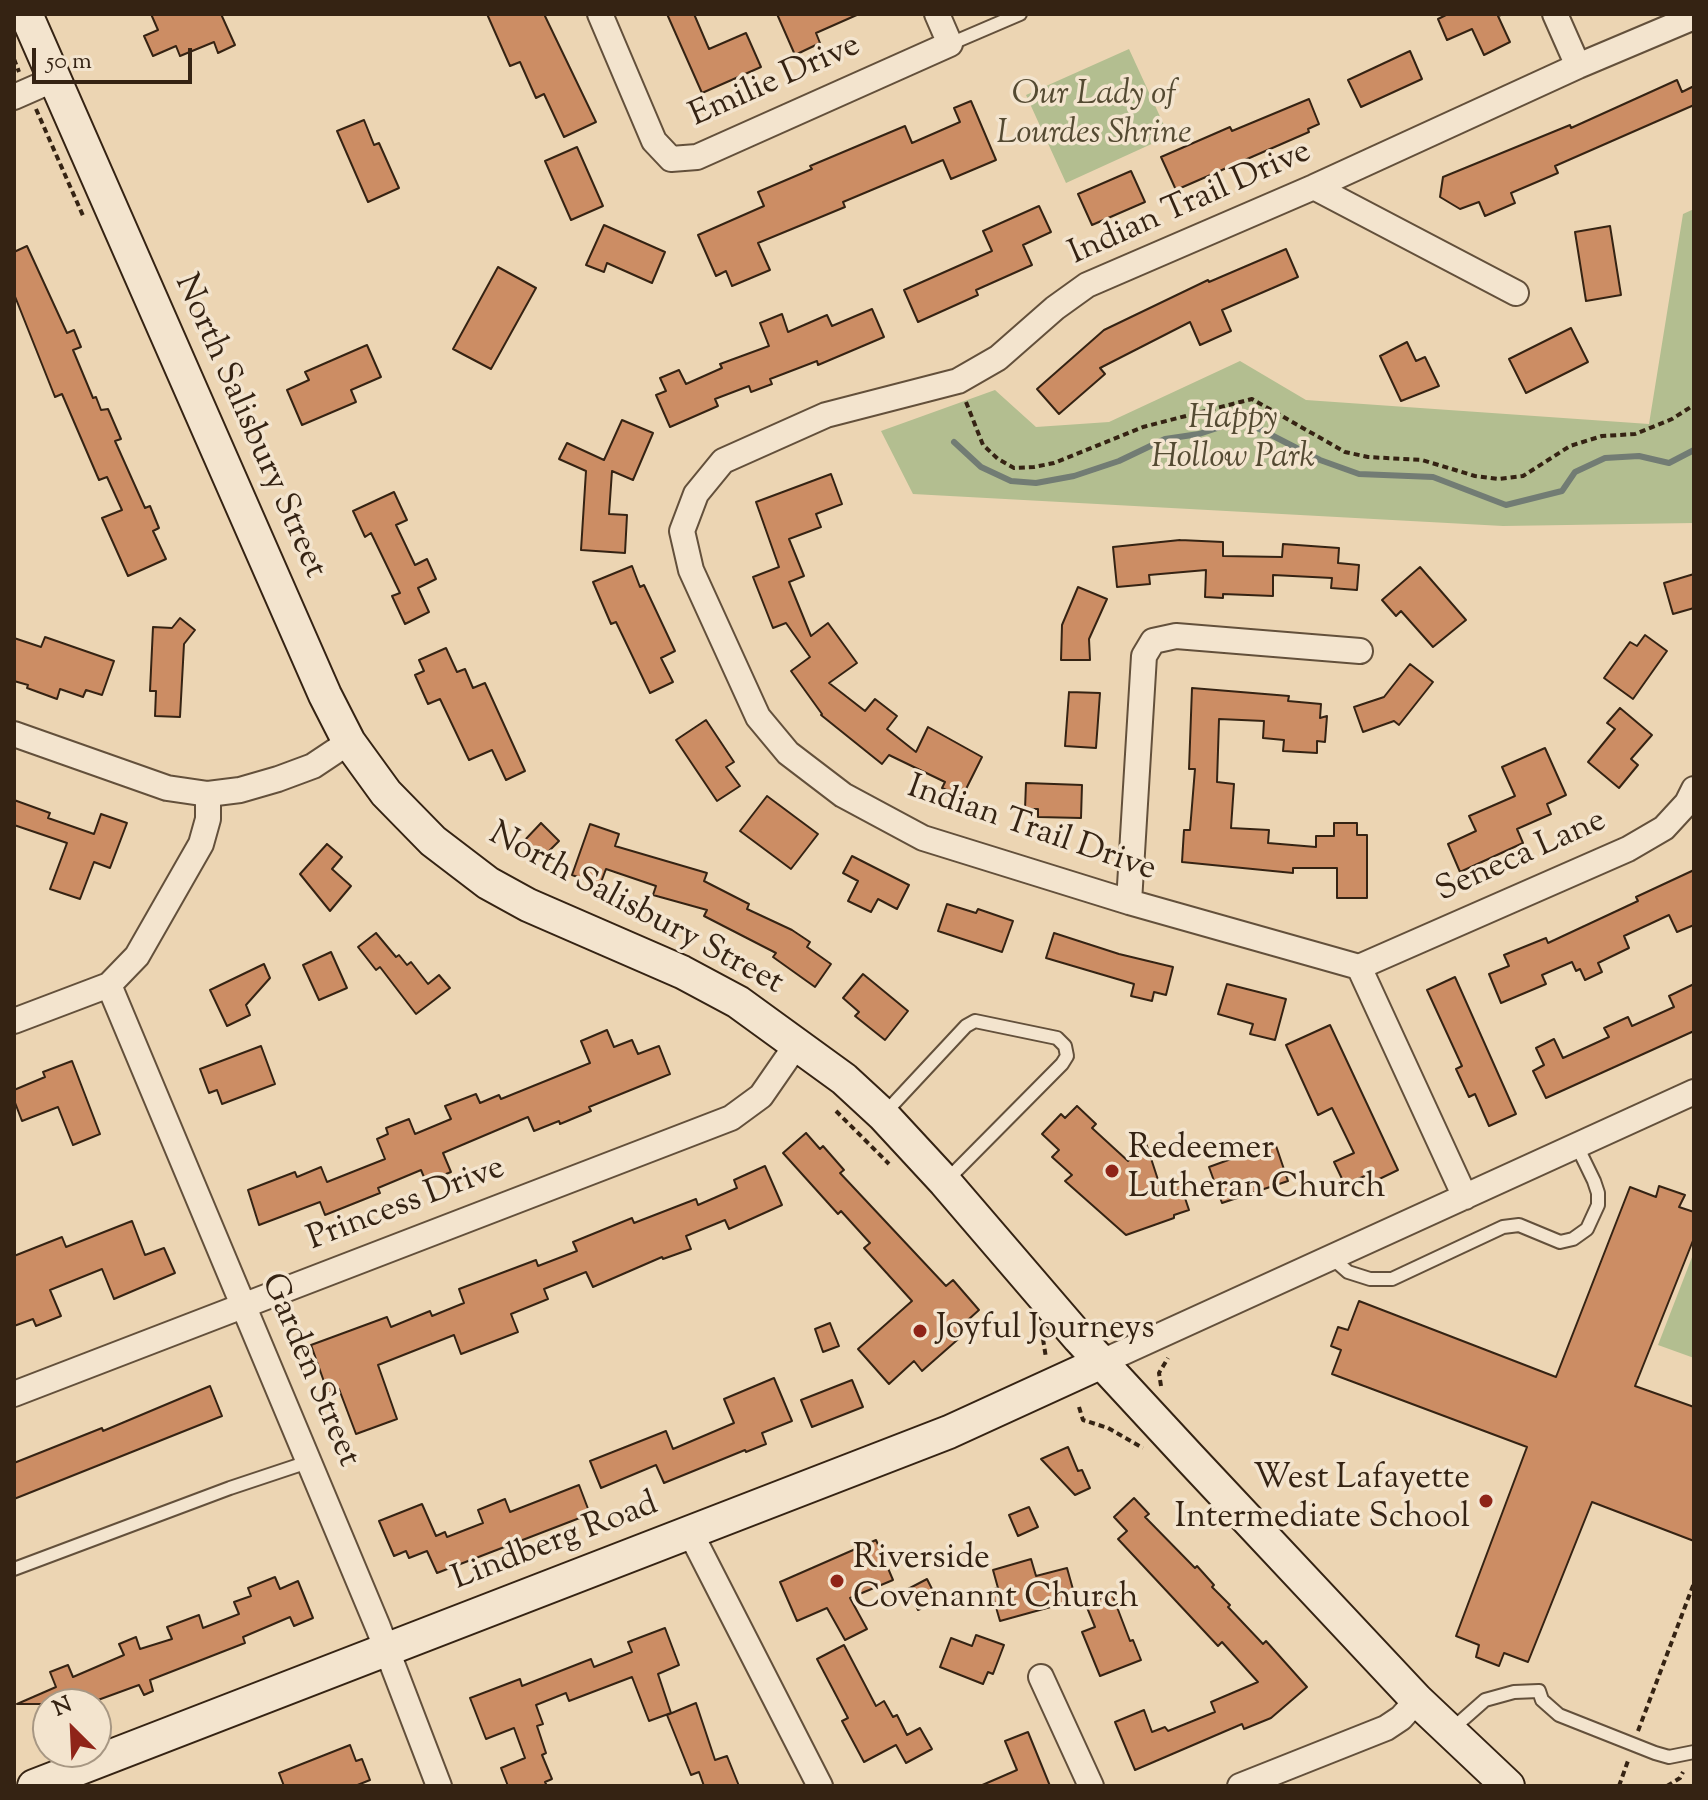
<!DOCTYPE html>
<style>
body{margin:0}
#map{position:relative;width:1708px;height:1800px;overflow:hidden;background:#ecd5b3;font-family:"Sorts Mill Goudy",serif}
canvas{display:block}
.frame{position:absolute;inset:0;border:16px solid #352313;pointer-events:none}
.north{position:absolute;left:32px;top:1688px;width:80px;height:80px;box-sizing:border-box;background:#f3e4ce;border:2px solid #a79783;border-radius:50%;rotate:336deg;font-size:22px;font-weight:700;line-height:32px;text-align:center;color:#352313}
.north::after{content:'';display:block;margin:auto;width:28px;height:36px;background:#8f2418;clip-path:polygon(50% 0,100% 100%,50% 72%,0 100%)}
.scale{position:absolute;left:32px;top:48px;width:160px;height:36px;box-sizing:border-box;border:4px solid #352313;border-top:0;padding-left:10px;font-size:24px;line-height:28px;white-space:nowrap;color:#352313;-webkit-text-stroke:6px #f3e4ce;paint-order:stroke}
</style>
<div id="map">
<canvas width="1708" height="1800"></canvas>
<div class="frame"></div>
<div class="north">N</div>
<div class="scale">50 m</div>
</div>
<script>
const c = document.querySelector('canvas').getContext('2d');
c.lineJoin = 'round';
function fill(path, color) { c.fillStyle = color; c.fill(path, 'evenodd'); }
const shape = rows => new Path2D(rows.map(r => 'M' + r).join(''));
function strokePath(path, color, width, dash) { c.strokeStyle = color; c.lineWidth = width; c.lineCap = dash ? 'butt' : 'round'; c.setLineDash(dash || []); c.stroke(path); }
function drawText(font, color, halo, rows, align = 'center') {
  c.font = font + ' "Sorts Mill Goudy",serif'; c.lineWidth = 7; c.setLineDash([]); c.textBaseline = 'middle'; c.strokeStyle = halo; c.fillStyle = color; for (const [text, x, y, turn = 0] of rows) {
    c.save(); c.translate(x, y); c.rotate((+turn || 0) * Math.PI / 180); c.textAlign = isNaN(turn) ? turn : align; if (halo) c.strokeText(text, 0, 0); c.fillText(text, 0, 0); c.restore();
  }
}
const green = shape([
 [1129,49,1169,136,1066,183,1026,95],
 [1694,209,1694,523,1503,526,913,494,881,431,995,390,1036,427,1109,422,1240,361,1306,400,1649,424,1683,214],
 [1694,1252,1694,1358,1658,1345]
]);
const stream = shape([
 [954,442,981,467,1011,481,1036,483,1074,476,1119,461,1165,439,1199,434,1242,420,1320,460,1359,474,1433,477,1506,505,1562,491,1575,472,1605,458,1639,456,1669,463,1694,450]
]);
const building = shape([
 [151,14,221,14,235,45,218,53,214,42,180,56,176,46,153,56,144,36,158,30,151,14],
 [487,14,544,14,596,122,564,137,544,94,536,98,520,62,510,66,487,14],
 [667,14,694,14,709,49,746,33,761,67,702,93,667,14],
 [777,14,859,14,816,33,820,43,795,55,777,14],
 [1448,14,1504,14,1498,16,1510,42,1484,55,1472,29,1447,40,1438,19,1448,14],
 [1410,51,1422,79,1361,107,1348,80,1410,51],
 [1677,80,1682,92,1694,86,1694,105,1555,166,1558,173,1511,193,1515,203,1485,216,1479,202,1460,209,1440,197,1443,177,1570,125,1571,128,1677,80],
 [1309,99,1319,124,1308,129,1309,132,1176,190,1161,157,1230,127,1232,131,1309,99],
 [971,101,996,160,951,179,943,160,843,202,845,207,758,243,770,270,732,286,726,271,716,276,698,235,764,206,758,192,812,169,810,166,905,126,912,143,960,122,954,108,971,101],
 [364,120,374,145,379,143,399,188,368,202,337,131,364,120],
 [577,147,603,206,571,220,545,161,577,147],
 [1131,171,1145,202,1092,225,1078,194,1131,171],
 [1039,206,1051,232,1023,245,1032,265,976,290,978,295,918,322,904,290,992,251,983,231,1039,206],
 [604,225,665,252,652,283,607,263,604,272,586,265,604,225],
 [1610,226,1621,295,1586,301,1575,232,1610,226],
 [27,246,67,333,74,330,81,347,73,350,93,398,96,397,101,410,108,409,121,439,115,441,145,508,150,506,159,528,153,531,166,559,128,576,102,518,122,510,107,477,99,480,62,394,55,397,14,294,14,252,27,246],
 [1286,249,1298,277,1222,310,1231,331,1200,345,1190,322,1100,368,1105,374,1059,414,1037,389,1104,330,1208,280,1209,282,1286,249],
 [498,267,536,288,491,369,453,349,498,267],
 [872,309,884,337,818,365,817,361,770,379,772,384,751,392,749,386,715,399,718,406,670,427,656,395,666,391,660,378,679,370,686,384,722,368,720,364,769,346,760,323,782,314,788,332,827,315,832,326,872,309],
 [1571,328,1588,362,1526,393,1509,359,1571,328],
 [1407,342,1416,361,1425,357,1439,386,1401,401,1380,356,1407,342],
 [367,345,381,377,351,390,356,402,302,425,287,390,309,380,305,372,367,345],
 [622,420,653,433,633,480,612,471,609,514,627,515,625,553,581,550,586,471,559,459,567,443,604,460,622,420],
 [831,474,842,504,816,514,821,527,789,539,804,576,789,582,811,636,828,623,857,663,829,683,865,711,875,699,897,716,887,729,916,752,928,727,982,757,962,797,942,788,945,782,889,755,882,764,821,715,822,714,791,671,810,657,786,623,773,628,753,577,779,567,756,502,831,474],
 [394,492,407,520,396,525,415,565,427,559,436,579,418,588,429,612,405,624,392,596,400,593,371,533,365,537,353,511,394,492],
 [1180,540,1223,542,1223,556,1282,557,1283,544,1339,548,1338,563,1359,565,1357,590,1331,588,1332,578,1273,575,1273,596,1223,594,1223,598,1205,597,1206,570,1149,575,1150,584,1117,587,1113,547,1180,540],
 [632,566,640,587,644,585,675,651,661,658,673,682,650,693,616,622,611,624,593,582,632,566],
 [1420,567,1466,620,1433,647,1401,611,1396,616,1382,600,1420,567],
 [1694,574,1694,608,1673,614,1664,583,1694,574],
 [1078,587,1107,599,1089,639,1090,660,1061,660,1062,625,1078,587],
 [180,618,195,630,184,644,180,717,155,716,156,691,150,691,153,627,172,628,180,618],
 [1645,635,1667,651,1633,699,1604,678,1630,642,1637,646,1645,635],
 [45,637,114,661,102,695,86,690,83,697,60,689,57,699,27,688,28,685,14,681,14,638,41,647,45,637],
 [446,648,457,672,465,669,473,688,485,683,525,771,506,780,492,750,469,760,440,699,428,704,415,675,424,671,419,660,446,648],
 [1410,664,1433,682,1399,725,1394,721,1363,732,1354,707,1384,697,1410,664],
 [1192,688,1289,696,1288,701,1321,704,1320,718,1327,716,1325,742,1317,741,1317,753,1283,751,1284,740,1263,738,1264,721,1219,719,1217,782,1234,784,1231,828,1269,830,1268,843,1316,847,1316,836,1334,836,1334,823,1357,823,1357,835,1367,835,1367,898,1337,898,1337,868,1293,868,1293,873,1182,862,1184,830,1190,830,1195,769,1189,769,1192,688],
 [1069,692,1100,693,1096,748,1065,746,1069,692],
 [1620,708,1652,735,1631,759,1638,765,1619,788,1588,762,1615,729,1607,723,1620,708],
 [706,720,734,762,726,767,740,786,717,801,676,740,706,720],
 [1545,748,1566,795,1547,804,1551,814,1517,829,1523,843,1460,872,1448,844,1476,831,1469,816,1515,796,1502,767,1545,748],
 [1026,783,1082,785,1081,818,1038,817,1038,809,1025,809,1026,783],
 [767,796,818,834,791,869,740,831,767,796],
 [14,800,50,813,48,818,94,834,101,814,127,823,110,868,94,862,80,899,50,889,67,843,14,825,14,800],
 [541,823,559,841,542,858,524,841,541,823],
 [590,824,619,834,615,846,707,873,704,881,749,904,747,909,792,930,810,942,807,947,831,964,815,987,773,957,776,953,704,916,707,910,653,895,656,886,606,869,600,885,572,875,590,824],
 [327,844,342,857,332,869,351,886,330,911,300,874,327,844],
 [852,856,909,885,897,909,878,899,871,912,848,901,858,881,843,873,852,856],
 [1694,870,1694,925,1677,932,1669,915,1624,936,1629,948,1598,963,1602,972,1585,980,1580,969,1576,971,1572,962,1542,975,1546,984,1501,1003,1489,974,1509,966,1504,955,1546,938,1548,943,1638,901,1636,897,1694,870],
 [947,904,976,913,978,909,1013,921,1002,952,938,931,947,904],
 [376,933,396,957,399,955,407,965,411,962,428,984,439,975,450,988,416,1014,380,967,376,970,358,947,376,933],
 [1054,933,1119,954,1173,967,1166,995,1154,992,1152,1001,1131,996,1134,984,1046,958,1054,933],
 [331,952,347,988,319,1000,303,965,331,952],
 [264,964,270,978,246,1005,250,1015,227,1026,210,990,264,964],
 [863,974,908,1011,885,1040,855,1016,859,1012,843,998,863,974],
 [1455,977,1516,1114,1489,1126,1475,1094,1469,1097,1456,1069,1462,1066,1427,990,1455,977],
 [1227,984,1286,999,1275,1040,1250,1034,1253,1024,1218,1014,1227,984],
 [1694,984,1694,1031,1546,1098,1533,1071,1544,1065,1536,1048,1554,1039,1563,1058,1609,1037,1604,1028,1628,1017,1632,1026,1674,1007,1669,996,1694,984],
 [1330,1025,1398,1170,1373,1182,1369,1174,1345,1185,1334,1162,1354,1153,1332,1108,1318,1115,1286,1045,1330,1025],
 [607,1030,614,1047,632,1040,638,1054,659,1046,670,1074,589,1107,591,1111,560,1124,559,1121,534,1131,528,1117,443,1153,451,1172,426,1182,421,1170,378,1188,380,1193,325,1215,320,1202,259,1225,248,1190,295,1172,297,1177,321,1167,327,1182,385,1159,377,1139,388,1134,386,1128,409,1119,415,1134,451,1119,445,1106,476,1094,480,1103,499,1095,501,1099,590,1063,581,1041,607,1030],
 [261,1046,275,1084,222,1104,217,1090,209,1093,200,1069,261,1046],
 [72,1061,100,1134,73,1145,58,1107,22,1121,14,1100,14,1090,45,1077,43,1072,72,1061],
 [1077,1106,1096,1124,1092,1128,1128,1161,1146,1143,1160,1186,1179,1180,1189,1210,1174,1215,1174,1218,1126,1235,1065,1181,1072,1175,1052,1157,1059,1150,1042,1134,1061,1114,1065,1118,1077,1106],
 [806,1133,820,1149,823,1146,844,1170,840,1173,946,1286,953,1280,979,1310,959,1328,964,1334,922,1371,914,1361,889,1384,858,1349,912,1301,864,1248,870,1243,841,1211,838,1214,783,1153,806,1133],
 [1275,1143,1288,1181,1222,1203,1209,1167,1275,1143],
 [765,1166,782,1205,729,1229,725,1220,686,1236,691,1249,663,1259,662,1257,593,1287,586,1272,544,1289,548,1299,511,1314,518,1332,461,1354,454,1335,378,1365,397,1419,356,1434,339,1389,328,1393,311,1345,387,1317,391,1327,430,1311,432,1316,464,1303,459,1289,536,1260,538,1266,577,1251,573,1242,632,1218,634,1223,696,1199,698,1205,737,1188,734,1180,765,1166],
 [1659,1186,1685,1195,1679,1207,1694,1212,1694,1238,1635,1386,1694,1407,1694,1541,1592,1502,1528,1662,1504,1653,1499,1666,1476,1657,1479,1645,1456,1636,1527,1447,1332,1374,1341,1350,1331,1346,1338,1327,1348,1330,1359,1301,1556,1377,1630,1187,1656,1197,1659,1186],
 [132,1221,145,1255,164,1248,175,1273,114,1299,102,1269,50,1290,61,1316,36,1326,33,1319,14,1326,14,1256,62,1237,66,1247,132,1221],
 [830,1323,839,1346,823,1352,815,1329,830,1323],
 [774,1378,792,1421,762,1433,766,1444,746,1452,745,1450,664,1483,656,1465,601,1488,590,1461,666,1431,673,1449,734,1423,724,1399,774,1378],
 [852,1380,863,1407,812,1427,801,1400,852,1380],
 [210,1386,222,1416,14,1499,14,1463,102,1428,103,1431,210,1386],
 [1068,1447,1078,1471,1082,1470,1090,1488,1075,1495,1041,1459,1068,1447],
 [579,1485,590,1514,437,1573,427,1551,409,1558,406,1551,394,1556,379,1521,422,1504,436,1536,445,1532,447,1537,483,1523,478,1510,505,1499,510,1512,579,1485],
 [1134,1498,1149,1514,1145,1517,1195,1568,1197,1566,1214,1585,1212,1587,1230,1605,1228,1607,1263,1644,1266,1641,1307,1687,1271,1718,1244,1729,1242,1724,1135,1770,1115,1722,1144,1710,1152,1732,1165,1727,1168,1731,1215,1712,1211,1702,1258,1682,1222,1642,1218,1646,1118,1539,1127,1531,1114,1517,1134,1498],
 [1029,1507,1038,1527,1018,1536,1009,1515,1029,1507],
 [876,1540,893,1580,850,1598,867,1629,845,1640,827,1608,797,1621,780,1582,876,1540],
 [1031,1559,1036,1576,1067,1568,1076,1600,1000,1621,991,1590,998,1588,993,1570,1031,1559],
 [275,1577,280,1589,298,1581,313,1618,294,1626,290,1617,243,1637,245,1643,150,1680,153,1691,144,1695,139,1685,87,1704,17,1704,56,1687,50,1672,68,1665,73,1677,124,1655,119,1644,136,1637,140,1649,172,1639,167,1627,199,1615,203,1628,239,1614,234,1602,251,1596,248,1588,275,1577],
 [927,1579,938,1601,918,1610,908,1589,927,1579],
 [1112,1594,1130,1641,1133,1640,1141,1660,1100,1676,1082,1632,1095,1627,1086,1605,1112,1594],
 [665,1628,679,1665,658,1674,671,1713,649,1721,632,1677,569,1701,566,1693,536,1705,543,1724,537,1726,546,1753,542,1755,552,1779,545,1782,547,1786,508,1786,501,1768,525,1758,514,1728,486,1739,470,1698,520,1679,522,1686,591,1659,594,1667,632,1652,628,1642,665,1628],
 [976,1635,1004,1645,993,1674,988,1672,983,1684,940,1667,951,1638,972,1646,976,1635],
 [844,1645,876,1706,884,1701,893,1717,897,1715,907,1735,920,1728,932,1749,906,1763,896,1745,864,1762,842,1721,848,1718,817,1659,844,1645],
 [696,1703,715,1760,727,1756,739,1786,704,1786,699,1772,691,1775,667,1715,696,1703],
 [1028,1732,1050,1786,980,1786,1017,1770,1005,1741,1028,1732],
 [350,1745,356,1761,362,1759,370,1780,355,1786,284,1786,279,1773,350,1745]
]);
const path = shape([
 [14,59,19,72],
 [36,109,84,218],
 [966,402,983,445,998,459,1014,468,1034,467,1054,463,1143,427,1252,399,1345,452,1368,457,1422,460,1475,476,1498,479,1523,476,1570,446,1602,436,1635,434,1672,419,1694,405],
 [836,1111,889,1164],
 [1043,1339,1046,1358],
 [1161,1386,1159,1373,1168,1358],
 [1079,1407,1083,1420,1108,1428,1143,1448],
 [1638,1731,1694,1583],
 [1619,1786,1629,1758],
 [1667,1786,1680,1778,1683,1772]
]);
const lane = shape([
 [950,44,1020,14],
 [883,1115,966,1026,975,1021,1057,1038,1065,1046,1067,1056,1062,1064,945,1182],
 [1331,1257,1348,1272,1370,1279,1392,1279,1503,1227,1519,1225,1560,1242,1573,1239,1587,1229,1598,1205,1598,1193,1594,1181,1577,1146],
 [14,1569,230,1488,308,1462],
 [1451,1730,1485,1700,1514,1692,1539,1691,1542,1700,1559,1715,1655,1753,1669,1757,1694,1752]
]);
const street = shape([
 [600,14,654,141,671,159,697,157,950,44,937,14],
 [1555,14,1578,66],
 [14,97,55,79],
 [1314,187,1516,293],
 [14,734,167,788,208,794,240,790,278,779,313,766,349,742],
 [1129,902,1144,656,1153,641,1176,636,1360,651],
 [1359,967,1628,849,1664,828,1687,803,1694,789],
 [109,985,378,1627,439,1786],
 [14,1021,109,985,137,956,201,844,208,819,208,794],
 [1465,1197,1359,967,1129,902,923,838,843,795,788,753,758,717,691,570,682,531,696,494,723,461,826,415,958,381,998,358,1055,308,1087,285,1314,187,1578,66,1694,17],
 [1102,1362,1694,1092],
 [14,1394,731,1118,761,1096,797,1044],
 [690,1532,820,1786],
 [1041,1677,1091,1786],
 [1240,1786,1386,1728,1401,1718,1417,1700]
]);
const secondary = shape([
 [26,14,325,695,349,742,386,793,433,841,488,883,528,905,682,972,738,1002,844,1079,883,1115,945,1182,1079,1338,1190,1458,1417,1700,1508,1786],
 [34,1786,949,1432,1102,1362]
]);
const markers = [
 [1112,1171,8,"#8f2418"],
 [920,1331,8,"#8f2418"],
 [1486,1501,8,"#8f2418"],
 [837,1581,8,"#8f2418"]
];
const streetNames = [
 ["Emilie Drive",776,83,-24],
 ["Indian Trail Drive",1191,205,-24],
 ["North Salisbury Street",248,427,66],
 ["Indian Trail Drive",1031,831,19],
 ["Seneca Lane",1522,858,-24],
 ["North Salisbury Street",635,911,28],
 ["Princess Drive",407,1206,-21],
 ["Garden Street",308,1371,67],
 ["Lindberg Road",556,1544,-21]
];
const parkNames = [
 ["Our Lady of",1094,97],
 ["Lourdes Shrine",1094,136],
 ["Happy",1233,421],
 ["Hollow Park",1233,460]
];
const poiNames = [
 ["Redeemer",1128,1151],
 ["Lutheran Church",1128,1190],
 ["Joyful Journeys",936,1331],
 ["West Lafayette",1470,1481,"right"],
 ["Intermediate School",1470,1520,"right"],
 ["Riverside",853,1561],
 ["Covenannt Church",853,1600]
];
fill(green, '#b3be90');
strokePath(stream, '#727c74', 6);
fill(building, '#cc8d64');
strokePath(building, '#352313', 2);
strokePath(lane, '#63503b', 16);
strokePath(street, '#63503b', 28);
strokePath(secondary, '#352313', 36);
strokePath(path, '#352313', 4, [6, 4]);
strokePath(lane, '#f3e4ce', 12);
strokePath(street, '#f3e4ce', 24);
strokePath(secondary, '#f3e4ce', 32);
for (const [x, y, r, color] of markers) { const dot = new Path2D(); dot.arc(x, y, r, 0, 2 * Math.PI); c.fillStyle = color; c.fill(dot); strokePath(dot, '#f3e4ce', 3); }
drawText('34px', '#352313', '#f3e4ce', streetNames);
drawText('italic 34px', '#544a32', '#f3e4ce', parkNames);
drawText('34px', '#352313', '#f3e4ce', poiNames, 'left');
</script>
